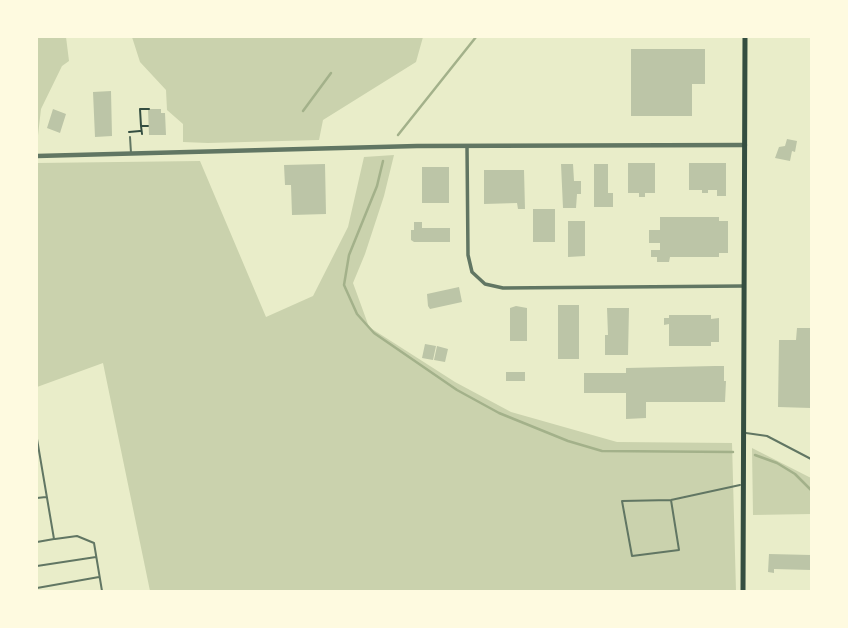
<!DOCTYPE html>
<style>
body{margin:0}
#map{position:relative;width:848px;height:628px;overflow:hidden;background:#e9edc9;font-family:Lora,serif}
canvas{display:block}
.frame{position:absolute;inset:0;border:38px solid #fefae0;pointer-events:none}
</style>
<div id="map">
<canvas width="848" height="628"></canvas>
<div class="frame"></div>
</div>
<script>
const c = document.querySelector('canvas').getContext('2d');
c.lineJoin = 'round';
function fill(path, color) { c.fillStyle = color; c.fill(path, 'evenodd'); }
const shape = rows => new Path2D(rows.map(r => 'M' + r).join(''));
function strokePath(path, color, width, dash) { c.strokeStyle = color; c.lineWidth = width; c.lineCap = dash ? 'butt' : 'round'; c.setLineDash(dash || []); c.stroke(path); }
const green = shape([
 [37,37,66,37,69,61,62,66,41,109,37,144],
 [132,37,423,37,416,62,323,120,319,140,208,143,183,142,183,124,167,110,166,90,140,62],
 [394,155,384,196,365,254,353,283,369,327,455,382,511,412,617,442,732,443,736,591,150,591,103,363,37,387,37,163,200,161,266,317,313,296,348,227,364,157],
 [752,448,811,478,811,514,753,515]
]);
const stream = shape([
 [303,111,331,73],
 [398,135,476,37],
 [383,161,377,186,349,255,344,285,357,314,374,333,457,390,499,413,568,441,602,451,733,452],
 [755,455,777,463,795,474,811,490]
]);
const building = shape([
 [631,49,705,49,705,84,692,84,692,116,631,116],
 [111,91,112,136,95,137,93,92],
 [53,109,66,114,60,133,47,128],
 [148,109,161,109,161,113,165,113,166,135,149,135],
 [787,139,797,141,795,152,792,151,790,161,775,158,779,147,785,146],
 [628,163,655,163,655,193,645,193,645,197,639,197,639,193,628,193],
 [689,163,726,163,726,196,717,196,717,190,708,190,708,193,702,193,702,190,689,190],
 [325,164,326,214,292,215,291,185,285,185,284,165],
 [561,164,573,164,574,181,581,181,581,194,577,194,576,208,563,208],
 [594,164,608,164,608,193,613,193,613,207,594,207],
 [422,167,449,167,449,203,422,203],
 [484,170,524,170,525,209,518,209,517,203,484,204],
 [533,209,555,209,555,242,533,242],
 [660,217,719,217,719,221,728,221,728,253,719,253,719,257,670,257,669,262,657,262,657,257,651,257,651,250,660,250,660,243,649,243,649,230,660,230],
 [568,221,585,221,585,256,568,257],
 [414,222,422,222,422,228,450,228,450,242,414,242,411,240,411,230,414,230],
 [459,287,462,302,430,309,428,306,427,294],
 [558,305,579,305,579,359,558,359],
 [516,306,527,308,527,341,510,341,510,308],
 [607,308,629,308,628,355,605,355,605,335,608,335],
 [669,315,711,315,711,319,719,318,719,342,711,342,711,346,669,346,669,324,664,325,664,318,669,318],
 [797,328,811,328,811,408,778,407,779,340,796,340],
 [425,344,436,346,433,360,422,358],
 [437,346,448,349,445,362,434,360],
 [715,366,724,366,724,381,726,381,725,402,646,402,646,418,626,419,626,393,584,393,584,373,626,373,626,368],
 [506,372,525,372,525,381,506,381],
 [769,554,811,555,811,570,774,569,774,573,768,572]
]);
const path = shape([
 [141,126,140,109,149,109],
 [129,132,140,131],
 [142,134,141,126,148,126]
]);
const service = shape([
 [130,137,131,153],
 [746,433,767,436,811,459],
 [37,439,54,539,37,542],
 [37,498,46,497],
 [671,500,679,550,632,556,622,501,671,500,740,485],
 [55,539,77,536,94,543,102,591],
 [37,566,96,557],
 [37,588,99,577]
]);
const minor = shape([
 [467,146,468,255,472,272,485,284,503,288,744,286]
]);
const tertiary = shape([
 [37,156,417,146,745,145]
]);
const secondary = shape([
 [743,591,745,37]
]);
fill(green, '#cad2ad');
strokePath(stream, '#a3b18a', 2.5);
fill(building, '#bcc5a7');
strokePath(path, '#344e41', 2);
strokePath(service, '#617663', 2);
strokePath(minor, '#617663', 3.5);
strokePath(tertiary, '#617663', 4.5);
strokePath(secondary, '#344e41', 5);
</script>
